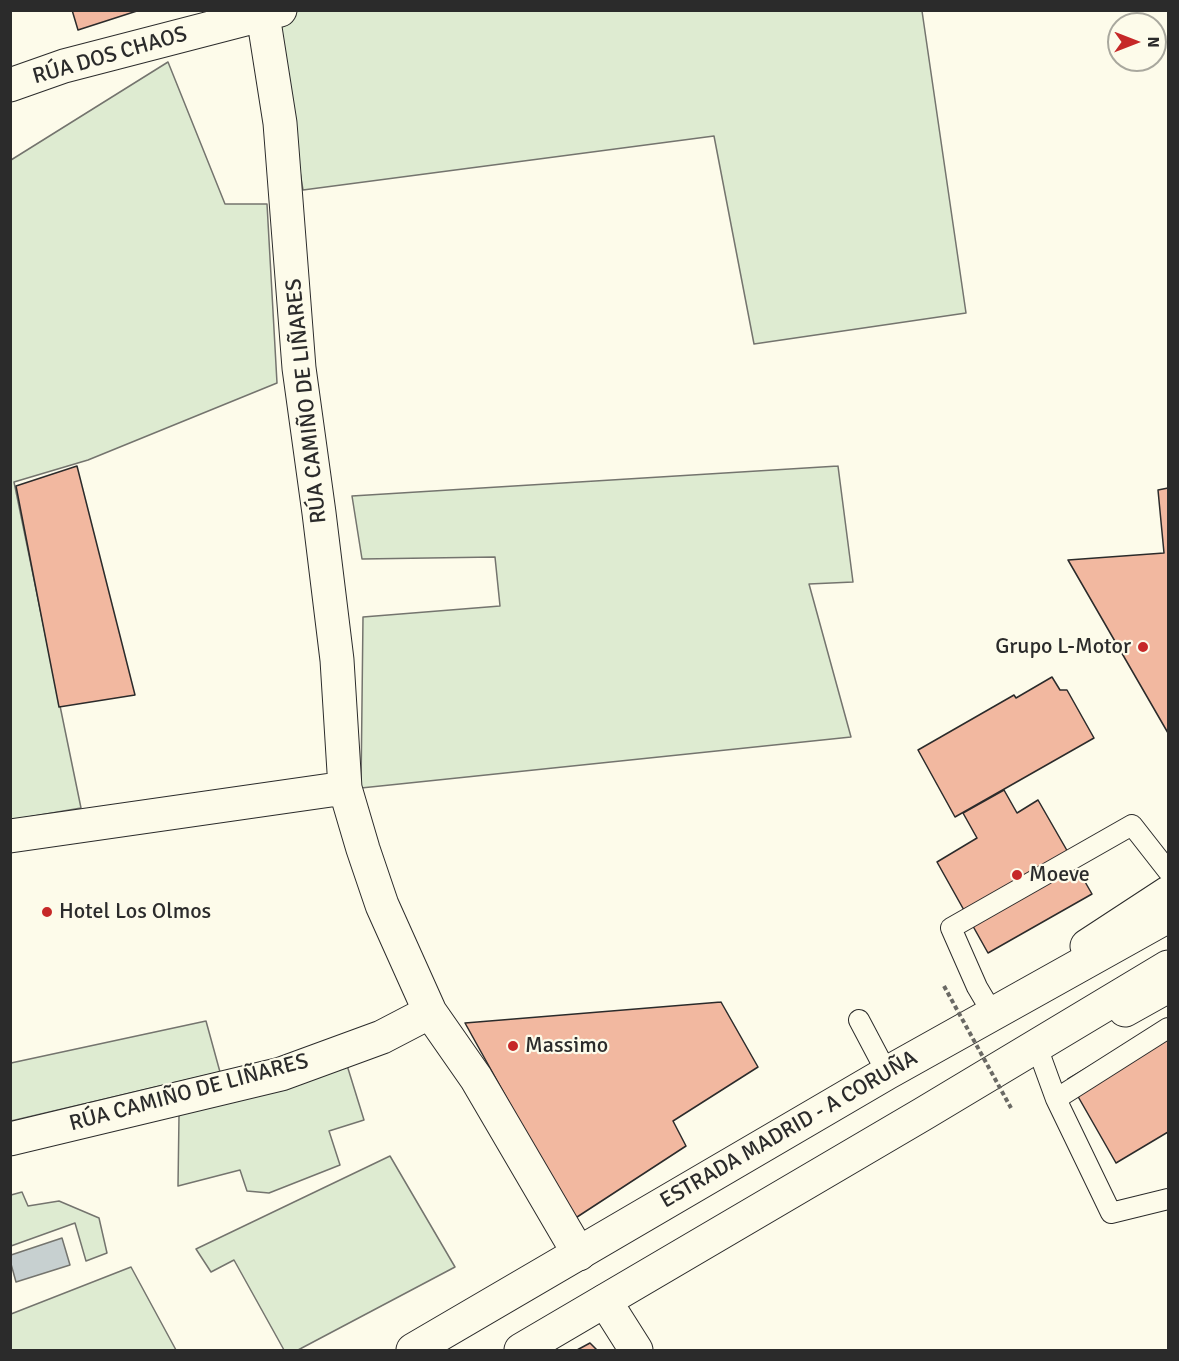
<!DOCTYPE html>
<meta charset="utf-8">
<style>
body{margin:0}
#map{position:relative;width:1179px;height:1361px;overflow:hidden;background:#fdfbea;font-family:Signika,sans-serif}
canvas{display:block}
.frame{position:absolute;inset:0;border:12px solid #2b2b2b;pointer-events:none}
.north{position:absolute;left:1107px;top:12px;width:60px;height:60px;box-sizing:border-box;background:#fdfbea;border:2px solid #a9a89e;border-radius:50%;rotate:90deg;font-size:16px;font-weight:700;line-height:24px;text-align:center;color:#2b2b2b}
.north::after{content:'';display:block;margin:auto;width:21px;height:27px;background:#c62828;clip-path:polygon(50% 0,100% 100%,50% 72%,0 100%)}
</style>
<div id="map">
<canvas width="1179" height="1361"></canvas>
<div class="frame"></div>
<div class="north">N</div>
</div>
<script>
const c = document.querySelector('canvas').getContext('2d');
c.lineJoin = 'round';
function fill(path, color) { c.fillStyle = color; c.fill(path, 'evenodd'); }
const shape = rows => new Path2D(rows.map(r => 'M' + r).join(''));
function strokePath(path, color, width, dash) { c.strokeStyle = color; c.lineWidth = width; c.lineCap = dash ? 'butt' : 'round'; c.setLineDash(dash || []); c.stroke(path); }
function drawText(font, color, halo, rows, align = 'center') {
  c.font = font + ' Signika,sans-serif'; c.lineWidth = 4.5; c.setLineDash([]); c.textBaseline = 'middle'; c.strokeStyle = halo; c.fillStyle = color; for (const [text, x, y, turn = 0] of rows) {
    c.save(); c.translate(x, y); c.rotate((+turn || 0) * Math.PI / 180); c.textAlign = isNaN(turn) ? turn : align; if (halo) c.strokeText(text, 0, 0); c.fillText(text, 0, 0); c.restore();
  }
}
const green = shape([
 [285,10,922,11,966,313,754,344,714,136,303,190,276,23,285,10],
 [168,62,225,204,267,204,277,383,88,460,14,482,81,808,11,820,11,160,168,62],
 [838,466,853,582,809,584,851,737,361,788,363,617,500,606,495,557,362,559,352,496,838,466],
 [206,1021,220,1072,11,1121,11,1063,206,1021],
 [346,1062,364,1120,329,1131,340,1165,269,1193,247,1191,240,1170,178,1186,179,1116,188,1109,346,1062],
 [390,1156,455,1267,298,1350,284,1350,234,1260,211,1272,196,1249,390,1156],
 [22,1192,28,1206,59,1201,99,1218,107,1253,86,1261,75,1223,11,1246,11,1195,22,1192],
 [131,1267,176,1350,11,1350,11,1314,131,1267]
]);
const water = shape([
 [62,1238,70,1265,16,1282,11,1264,11,1255,62,1238]
]);
const building = shape([
 [72,10,140,10,78,30,72,10],
 [77,466,135,695,59,707,16,486,77,466],
 [1168,488,1168,733,1068,560,1164,553,1158,490,1168,488],
 [1052,677,1060,690,1067,690,1094,738,955,817,918,750,1014,695,1016,698,1052,677],
 [1004,790,1017,813,1038,800,1092,894,988,953,937,862,977,838,963,813,1004,790],
 [721,1002,758,1067,673,1121,686,1146,574,1219,465,1023,721,1002],
 [1168,1020,1168,1132,1116,1163,1068,1079,1168,1020],
 [590,1343,597,1350,577,1350,590,1343]
]);
const lane = shape([
 [990,1009,977,987,951,928,1132,825,1168,871],
 [859,1020,887,1073],
 [1040,1055,1056,1099,1168,1028],
 [1056,1099,1111,1213,1168,1199]
]);
const street = shape([
 [263,15,280,123,299,368,319,513,337,660,345,788,363,849,382,905,430,1012,476,1078,579,1254],
 [10,85,64,66,280,10],
 [10,836,345,788],
 [10,1139,281,1074,382,1037,430,1012],
 [605,1301,636,1350]
]);
const secondary = shape([
 [1087,946,1168,893],
 [1125,1010,1168,986]
]);
const highway = shape([
 [413,1350,887,1073,1168,916],
 [521,1350,923,1114,1168,967]
]);
const pathBridge = shape([
 [944,986,1011,1108]
]);
const markers = [
 [1143,647,6,"#c62828"],
 [1017,875,6,"#c62828"],
 [47,912,6,"#c62828"],
 [513,1046,6,"#c62828"]
];
const streetNames = [
 ["RÚA DOS CHAOS",110,56,-16],
 ["RÚA CAMIÑO DE LIÑARES",307,401,-96],
 ["RÚA CAMIÑO DE LIÑARES",189,1093,-15],
 ["ESTRADA MADRID - A CORUÑA",789,1130,-30]
];
const poiNames = [
 ["Grupo L-Motor",1131,647,"right"],
 ["Moeve",1029,875],
 ["Hotel Los Olmos",59,912],
 ["Massimo",525,1046]
];
fill(green, '#deebd1');
strokePath(green, '#74746e', 1.5);
fill(water, '#c7d0d0');
strokePath(water, '#74746e', 1.5);
fill(building, '#f2b8a0');
strokePath(building, '#2b2b2b', 1.5);
strokePath(lane, '#2b2b2b', 22);
strokePath(street, '#2b2b2b', 35);
strokePath(secondary, '#2b2b2b', 35);
strokePath(highway, '#2b2b2b', 35);
strokePath(lane, '#fdfbea', 20);
strokePath(street, '#fdfbea', 33);
strokePath(secondary, '#fdfbea', 33);
strokePath(highway, '#fdfbea', 33);
strokePath(pathBridge, '#6a6964', 4, [4.5, 3]);
for (const [x, y, r, color] of markers) { const dot = new Path2D(); dot.arc(x, y, r, 0, 2 * Math.PI); c.fillStyle = color; c.fill(dot); strokePath(dot, '#fdfbea', 2); }
drawText('22px', '#2b2b2b', '#fdfbea', streetNames);
drawText('22px', '#2b2b2b', '#fdfbea', poiNames, 'left');
</script>
